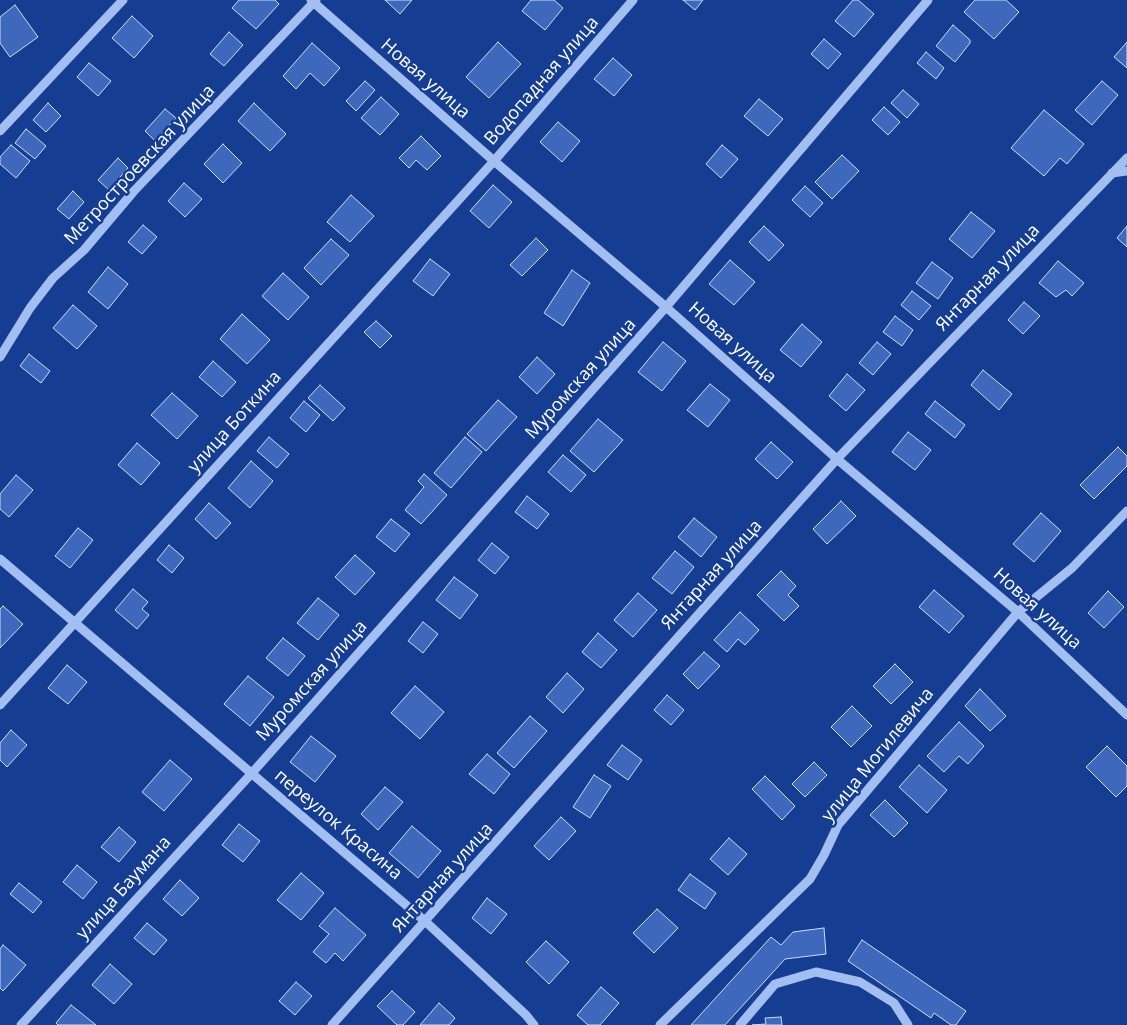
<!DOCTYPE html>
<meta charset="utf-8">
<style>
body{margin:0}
canvas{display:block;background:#153e93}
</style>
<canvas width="1127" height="1025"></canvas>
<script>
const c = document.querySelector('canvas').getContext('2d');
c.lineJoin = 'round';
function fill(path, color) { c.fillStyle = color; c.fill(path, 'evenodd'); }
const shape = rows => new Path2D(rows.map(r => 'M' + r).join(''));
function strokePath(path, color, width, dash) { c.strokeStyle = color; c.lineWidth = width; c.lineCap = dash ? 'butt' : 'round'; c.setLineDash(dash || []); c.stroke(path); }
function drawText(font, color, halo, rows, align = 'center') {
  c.font = font + ' "Open Sans",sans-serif'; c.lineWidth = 5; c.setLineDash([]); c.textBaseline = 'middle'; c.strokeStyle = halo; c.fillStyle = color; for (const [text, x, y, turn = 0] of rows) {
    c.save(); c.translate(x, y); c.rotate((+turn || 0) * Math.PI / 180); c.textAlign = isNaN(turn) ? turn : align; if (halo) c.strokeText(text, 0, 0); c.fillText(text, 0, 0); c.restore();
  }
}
const building = shape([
 [239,0,275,0,279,4,256,29,232,8,239,0],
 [385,0,412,0,400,14,385,0],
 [531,0,554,0,563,8,545,30,522,11,531,0],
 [683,0,703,0,695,10,683,0],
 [853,0,858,0,874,14,854,37,835,21,853,0],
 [975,0,1006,0,1019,12,994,39,964,12,975,0],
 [15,5,38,37,10,57,0,43,0,17,15,5],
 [132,16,153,36,134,58,112,38,132,16],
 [953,25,970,40,970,43,955,62,936,46,953,25],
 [229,32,243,45,224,66,210,54,229,32],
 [824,39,841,54,828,69,811,54,824,39],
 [498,42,521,64,489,98,466,77,498,42],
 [1127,42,1127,68,1114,57,1127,42],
 [312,43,340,68,324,86,310,73,296,89,283,76,312,43],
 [926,52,944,68,936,79,917,63,926,52],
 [613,58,632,75,614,96,594,79,613,58],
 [89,63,111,81,98,96,77,77,89,63],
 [365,81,375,90,356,111,346,101,365,81],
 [1102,81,1118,95,1092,125,1075,110,1102,81],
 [903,90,919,104,907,118,891,103,903,90],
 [381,97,399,114,380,135,361,118,381,97],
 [759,99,783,119,768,136,744,116,759,99],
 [48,103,61,116,46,132,33,120,48,103],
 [254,103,286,134,270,151,238,121,254,103],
 [884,107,900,122,888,135,872,120,884,107],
 [165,109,176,118,155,141,145,131,165,109],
 [1044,110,1084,144,1067,164,1060,158,1044,176,1011,148,1044,110],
 [558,122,580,141,562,162,540,142,558,122],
 [26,129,46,146,35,159,15,143,26,129],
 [421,136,441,156,427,170,416,160,409,168,399,158,421,136],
 [223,144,242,163,223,183,204,164,223,144],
 [11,145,30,161,16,178,0,164,0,157,11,145],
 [722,145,738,159,721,178,706,164,722,145],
 [842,155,859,171,832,199,815,182,842,155],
 [118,158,128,168,109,190,98,180,118,158],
 [184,183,202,199,185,217,168,201,184,183],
 [493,185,512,202,489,228,470,211,493,185],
 [805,186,823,203,810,217,792,200,805,186],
 [73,191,84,202,69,219,57,209,73,191],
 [351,195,374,216,350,242,327,222,351,195],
 [971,212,995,231,972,258,949,239,971,212],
 [143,225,157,237,142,254,128,242,143,225],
 [764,226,784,245,769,261,749,242,764,226],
 [1127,226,1127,247,1117,238,1127,226],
 [536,238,548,250,522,276,510,265,536,238],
 [331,239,349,255,321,285,304,268,331,239],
 [430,259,450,274,433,296,413,281,430,259],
 [730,260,755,282,734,305,709,284,730,260],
 [1058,261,1084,283,1072,296,1066,290,1056,297,1039,283,1058,261],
 [932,262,953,278,938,299,916,283,932,262],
 [108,267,128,284,108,309,88,292,108,267],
 [572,270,590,283,563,326,544,313,572,270],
 [283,273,309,297,288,320,262,296,283,273],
 [912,291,931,306,919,320,901,305,912,291],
 [1024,302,1040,316,1023,334,1008,320,1024,302],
 [73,305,97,326,77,349,53,328,73,305],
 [242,314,270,340,247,364,220,339,242,314],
 [895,316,913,330,902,346,883,332,895,316],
 [376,321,392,336,380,348,364,332,376,321],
 [802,324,822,342,801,367,780,350,802,324],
 [663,342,686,361,662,391,638,372,663,342],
 [877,342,891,354,873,375,859,363,877,342],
 [29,354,50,371,41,383,20,366,29,354],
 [537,357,555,374,537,394,519,377,537,357],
 [213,361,236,382,222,397,199,377,213,361],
 [983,370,1012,394,999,410,971,385,983,370],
 [847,374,865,390,846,411,829,396,847,374],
 [710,384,730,400,708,427,687,410,710,384],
 [320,385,345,408,333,421,308,398,320,385],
 [172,393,198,416,177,439,151,415,172,393],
 [498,400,517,417,486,451,467,434,498,400],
 [304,401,320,415,306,432,290,418,304,401],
 [935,401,965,425,955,438,925,414,935,401],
 [598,419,623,440,594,472,570,451,598,419],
 [908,432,931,450,915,470,892,452,908,432],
 [269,437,289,454,277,468,257,451,269,437],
 [465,437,482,452,451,488,434,473,465,437],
 [771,442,793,462,777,479,755,459,771,442],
 [137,443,160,463,141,485,118,465,137,443],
 [1118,447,1127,456,1127,466,1094,499,1080,485,1118,447],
 [563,455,586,475,571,492,548,472,563,455],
 [251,461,273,481,250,508,228,488,251,461],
 [424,474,447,495,421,524,405,510,424,487,418,481,424,474],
 [16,475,33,490,9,517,0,509,0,494,16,475],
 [527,496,549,514,537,529,515,512,527,496],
 [841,501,856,516,827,544,813,529,841,501],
 [209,503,231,523,216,539,195,519,209,503],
 [1041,513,1061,531,1034,562,1013,544,1041,513],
 [694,518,717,537,701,557,678,537,694,518],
 [391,519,410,534,395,552,376,537,391,519],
 [78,528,93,540,70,568,55,556,78,528],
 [492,543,509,557,495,574,478,560,492,543],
 [169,545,184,558,172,573,157,560,169,545],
 [675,551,694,567,672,594,652,578,675,551],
 [355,555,375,573,355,595,335,577,355,555],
 [781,571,796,586,788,595,799,606,784,621,757,595,781,571],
 [454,577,478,595,460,619,436,600,454,577],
 [133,589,148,602,142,609,149,615,137,629,115,610,133,589],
 [934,590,964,616,949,633,919,607,934,590],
 [1108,591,1124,607,1104,628,1088,613,1108,591],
 [638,593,657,610,633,637,614,620,638,593],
 [318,598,339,615,318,640,297,623,318,598],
 [3,606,23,624,0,648,0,609,3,606],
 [740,612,759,630,745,645,738,639,727,652,714,640,740,612],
 [423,622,438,634,423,653,408,641,423,622],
 [598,633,617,650,601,668,582,652,598,633],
 [283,638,305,656,288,676,266,658,283,638],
 [704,652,720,666,698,689,683,674,704,652],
 [895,664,913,682,891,704,873,686,895,664],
 [67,665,87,682,68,704,48,688,67,665],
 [567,673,584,689,563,713,546,697,567,673],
 [248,676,274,697,250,726,224,704,248,676],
 [415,686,444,712,420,739,391,713,415,686],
 [980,689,1006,716,990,731,965,706,980,689],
 [667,695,684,710,671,725,654,710,667,695],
 [852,706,872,726,851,747,831,727,852,706],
 [530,716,547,731,514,768,497,753,530,716],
 [959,722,984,746,968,764,959,756,944,772,927,756,959,722],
 [11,730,27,745,7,767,0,760,0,743,11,730],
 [311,736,336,756,315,782,290,762,311,736],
 [622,745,642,760,628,780,607,765,622,745],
 [1107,746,1127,766,1127,786,1116,797,1086,767,1107,746],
 [487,754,510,774,494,794,469,774,487,754],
 [170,760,192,779,164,811,142,792,170,760],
 [814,762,827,775,805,797,792,784,814,762],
 [919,765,947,790,927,813,899,787,919,765],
 [594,775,611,786,590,818,573,807,594,775],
 [765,776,795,806,782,820,752,789,765,776],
 [385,787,403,802,378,830,361,814,385,787],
 [885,800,908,823,894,837,870,815,885,800],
 [561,817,576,831,549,860,534,846,561,817],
 [239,824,260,841,243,862,222,845,239,824],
 [412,826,441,851,418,878,389,853,412,826],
 [119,827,136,842,119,862,101,847,119,827],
 [729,838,747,854,728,875,710,859,729,838],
 [77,865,97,882,83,899,63,882,77,865],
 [301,873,324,893,301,920,277,900,301,873],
 [690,874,716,893,705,909,678,890,690,874],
 [180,880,199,898,182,916,163,899,180,880],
 [19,883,42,902,33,913,10,894,19,883],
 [487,898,507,914,491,934,472,918,487,898],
 [335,908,366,935,343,961,335,953,326,963,313,952,329,934,319,926,335,908],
 [657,909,678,928,654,953,633,933,657,909],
 [147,923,167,940,154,955,134,938,147,923],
 [824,928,826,954,785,959,725,1025,691,1025,771,937,781,945,793,932,824,928],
 [862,940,966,1011,956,1025,951,1025,934,1013,931,1018,848,961,862,940],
 [546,941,569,962,549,984,526,962,546,941],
 [3,945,26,965,3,991,0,988,0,949,3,945],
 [110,964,132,984,114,1004,92,985,110,964],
 [296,982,312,996,295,1015,279,1001,296,982],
 [601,987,619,1003,600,1025,588,1025,577,1015,601,987],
 [392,991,415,1012,403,1025,397,1025,377,1006,392,991],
 [439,1003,455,1018,449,1025,420,1025,439,1003],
 [71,1005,96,1025,58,1025,56,1023,71,1005],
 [781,1017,782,1025,752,1025,766,1024,765,1018,781,1017]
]);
const minor = shape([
 [311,0,494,161,666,307,837,459,1018,612,1127,715],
 [0,131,123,0],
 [1112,173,1127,171],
 [0,357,30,308,53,278,84,250,134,191,316,0],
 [0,559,426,922,526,1015,534,1025],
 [0,705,494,161,633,0],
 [21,1025,252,773,666,307,928,0],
 [332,1025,837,459,1127,158],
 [660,1025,810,879,824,855,838,825,1018,612,1072,568,1127,511],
 [740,1025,775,984,816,972,860,982,894,1003,908,1025]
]);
const streetNames = [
 ["Новая улица",425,79,41],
 ["Водопадная улица",542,81,-49],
 ["Метростроевская улица",140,165,-47],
 ["Янтарная улица",988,278,-46],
 ["Новая улица",732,343,42],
 ["Муромская улица",581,379,-48],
 ["улица Боткина",235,422,-48],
 ["Янтарная улица",712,575,-48],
 ["Новая улица",1037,609,42],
 ["Муромская улица",312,681,-48],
 ["улица Могилевича",878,755,-51],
 ["переулок Красина",338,825,40],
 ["Янтарная улица",443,878,-48],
 ["улица Баумана",124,888,-48]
];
fill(building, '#3d68bb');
strokePath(building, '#cbdcfc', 1);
strokePath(minor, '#a3bef1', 9);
drawText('18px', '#fff', '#153e93', streetNames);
</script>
